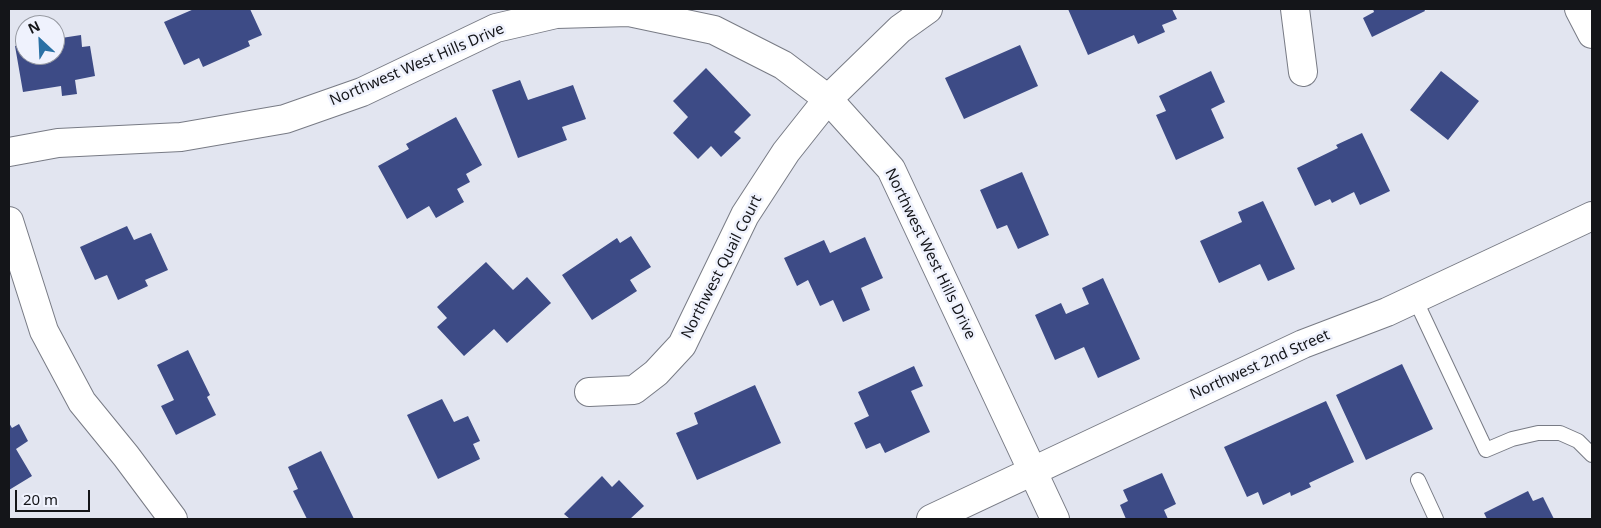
<!DOCTYPE html>
<style>
body{margin:0}
#map{position:relative;width:1601px;height:528px;overflow:hidden;background:#e2e5f0;font-family:"Noto Sans",sans-serif}
canvas{display:block}
.frame{position:absolute;inset:0;border:10px solid #141519;pointer-events:none}
.north{position:absolute;left:15px;top:15px;width:50px;height:50px;box-sizing:border-box;background:#eff2fd;border:1px solid #979aa2;border-radius:50%;rotate:335deg;font-size:14px;font-weight:700;line-height:20px;text-align:center;color:#141519}
.north::after{content:'';display:block;margin:auto;width:18px;height:22px;background:#2a71a5;clip-path:polygon(50% 0,100% 100%,50% 72%,0 100%)}
.scale{position:absolute;left:15px;top:490px;width:75px;height:22px;box-sizing:border-box;border:2px solid #141519;border-top:0;padding-left:6px;font-size:15px;line-height:18px;white-space:nowrap;color:#141519;-webkit-text-stroke:4px #eff2fd;paint-order:stroke}
</style>
<div id="map">
<canvas width="1601" height="528"></canvas>
<div class="frame"></div>
<div class="north">N</div>
<div class="scale">20 m</div>
</div>
<script>
const c = document.querySelector('canvas').getContext('2d');
c.lineJoin = 'round';
function fill(path, color) { c.fillStyle = color; c.fill(path, 'evenodd'); }
const shape = rows => new Path2D(rows.map(r => 'M' + r).join(''));
function strokePath(path, color, width, dash) { c.strokeStyle = color; c.lineWidth = width; c.lineCap = dash ? 'butt' : 'round'; c.setLineDash(dash || []); c.stroke(path); }
function drawText(font, color, halo, rows, align = 'center') {
  c.font = font + ' "Noto Sans",sans-serif'; c.lineWidth = 5; c.setLineDash([]); c.textBaseline = 'middle'; c.strokeStyle = halo; c.fillStyle = color; for (const [text, x, y, turn = 0] of rows) {
    c.save(); c.translate(x, y); c.rotate((+turn || 0) * Math.PI / 180); c.textAlign = isNaN(turn) ? turn : align; if (halo) c.strokeText(text, 0, 0); c.fillText(text, 0, 0); c.restore();
  }
}
const building = shape([
 [194,9,250,9,262,35,248,41,250,46,203,67,199,58,184,65,164,22],
 [1068,9,1172,9,1177,19,1162,25,1165,32,1138,44,1134,35,1088,55],
 [1373,9,1424,9,1425,11,1372,37,1363,18,1374,12],
 [81,35,82,47,90,46,95,76,75,80,77,94,62,96,61,86,23,92,15,46,25,44,25,55,55,55,55,39],
 [1020,45,1038,86,964,119,945,78],
 [706,68,751,115,734,132,741,138,721,157,711,146,698,159,673,133,688,117,673,101],
 [1211,71,1225,102,1211,109,1224,138,1176,160,1156,115,1166,111,1159,96],
 [1441,71,1479,101,1448,140,1410,110],
 [520,80,528,100,573,85,586,119,562,127,567,140,518,158,492,90],
 [456,117,482,165,466,174,470,182,457,189,464,202,436,218,429,206,407,219,378,166,409,149,406,144],
 [1362,133,1390,191,1360,205,1354,192,1332,203,1330,199,1315,206,1297,168,1338,148,1336,145],
 [1022,172,1049,235,1018,249,1007,225,997,229,980,190],
 [1263,201,1295,269,1268,281,1260,264,1219,283,1200,241,1242,222,1238,212],
 [127,226,134,240,151,233,168,270,145,280,148,286,118,300,107,275,95,280,80,247],
 [631,236,651,267,630,280,637,291,592,320,562,275,617,238,620,243],
 [865,237,883,278,861,288,870,310,843,322,833,300,820,306,808,280,797,286,784,258,824,240,830,253],
 [486,262,513,290,527,277,551,303,507,343,494,329,464,356,437,327,447,318,437,307],
 [1103,278,1140,359,1098,378,1084,347,1055,360,1035,315,1061,303,1066,314,1089,304,1082,288],
 [188,350,210,395,207,397,216,415,176,435,161,406,174,400,157,365],
 [1402,364,1433,429,1366,460,1336,395],
 [914,366,923,386,911,391,930,432,885,453,880,443,866,449,854,423,869,416,858,392],
 [755,385,781,443,697,480,676,433,698,424,694,413],
 [442,399,454,422,468,416,480,441,473,444,480,459,438,479,407,415],
 [1326,401,1354,462,1309,483,1311,487,1291,496,1290,492,1263,505,1258,492,1247,497,1224,447],
 [9,423,12,428,19,424,28,441,16,449,32,476,9,490],
 [321,451,354,519,307,519,293,491,298,489,288,467],
 [1162,473,1176,504,1164,510,1168,519,1126,519,1120,505,1128,501,1123,490],
 [602,476,612,487,619,480,644,506,630,519,570,519,564,514],
 [1528,491,1533,501,1543,497,1554,519,1487,519,1484,513]
]);
const service = shape([
 [1415,299,1486,450,1512,439,1538,433,1560,433,1578,441,1592,455],
 [1418,480,1436,519]
]);
const minor = shape([
 [1295,9,1303,72],
 [9,152,58,143,181,137,285,119,362,92,496,28,556,14,629,12,714,30,783,65,828,99,891,169,1055,519],
 [9,221,44,331,82,402,126,456,173,519],
 [589,392,634,390,656,373,682,345,745,215,786,152,828,99,900,29,928,9]
]);
const tertiary = shape([
 [931,519,1303,344,1387,312,1592,216]
]);
const secondary = shape([
 [1579,9,1592,34]
]);
const streetNames = [
 ["Northwest West Hills Drive",417,65,-23],
 ["Northwest West Hills Drive",930,254,64],
 ["Northwest Quail Court",722,267,-63],
 ["Northwest 2nd Street",1260,365,-24]
];
fill(building, '#3d4b86');
strokePath(service, '#787b85', 16);
strokePath(minor, '#787b85', 30);
strokePath(tertiary, '#787b85', 30);
strokePath(secondary, '#787b85', 30);
strokePath(service, '#fff', 14);
strokePath(minor, '#fff', 28);
strokePath(tertiary, '#fff', 28);
strokePath(secondary, '#fff', 28);
drawText('15px', '#141519', '#eff2fd', streetNames);
</script>
